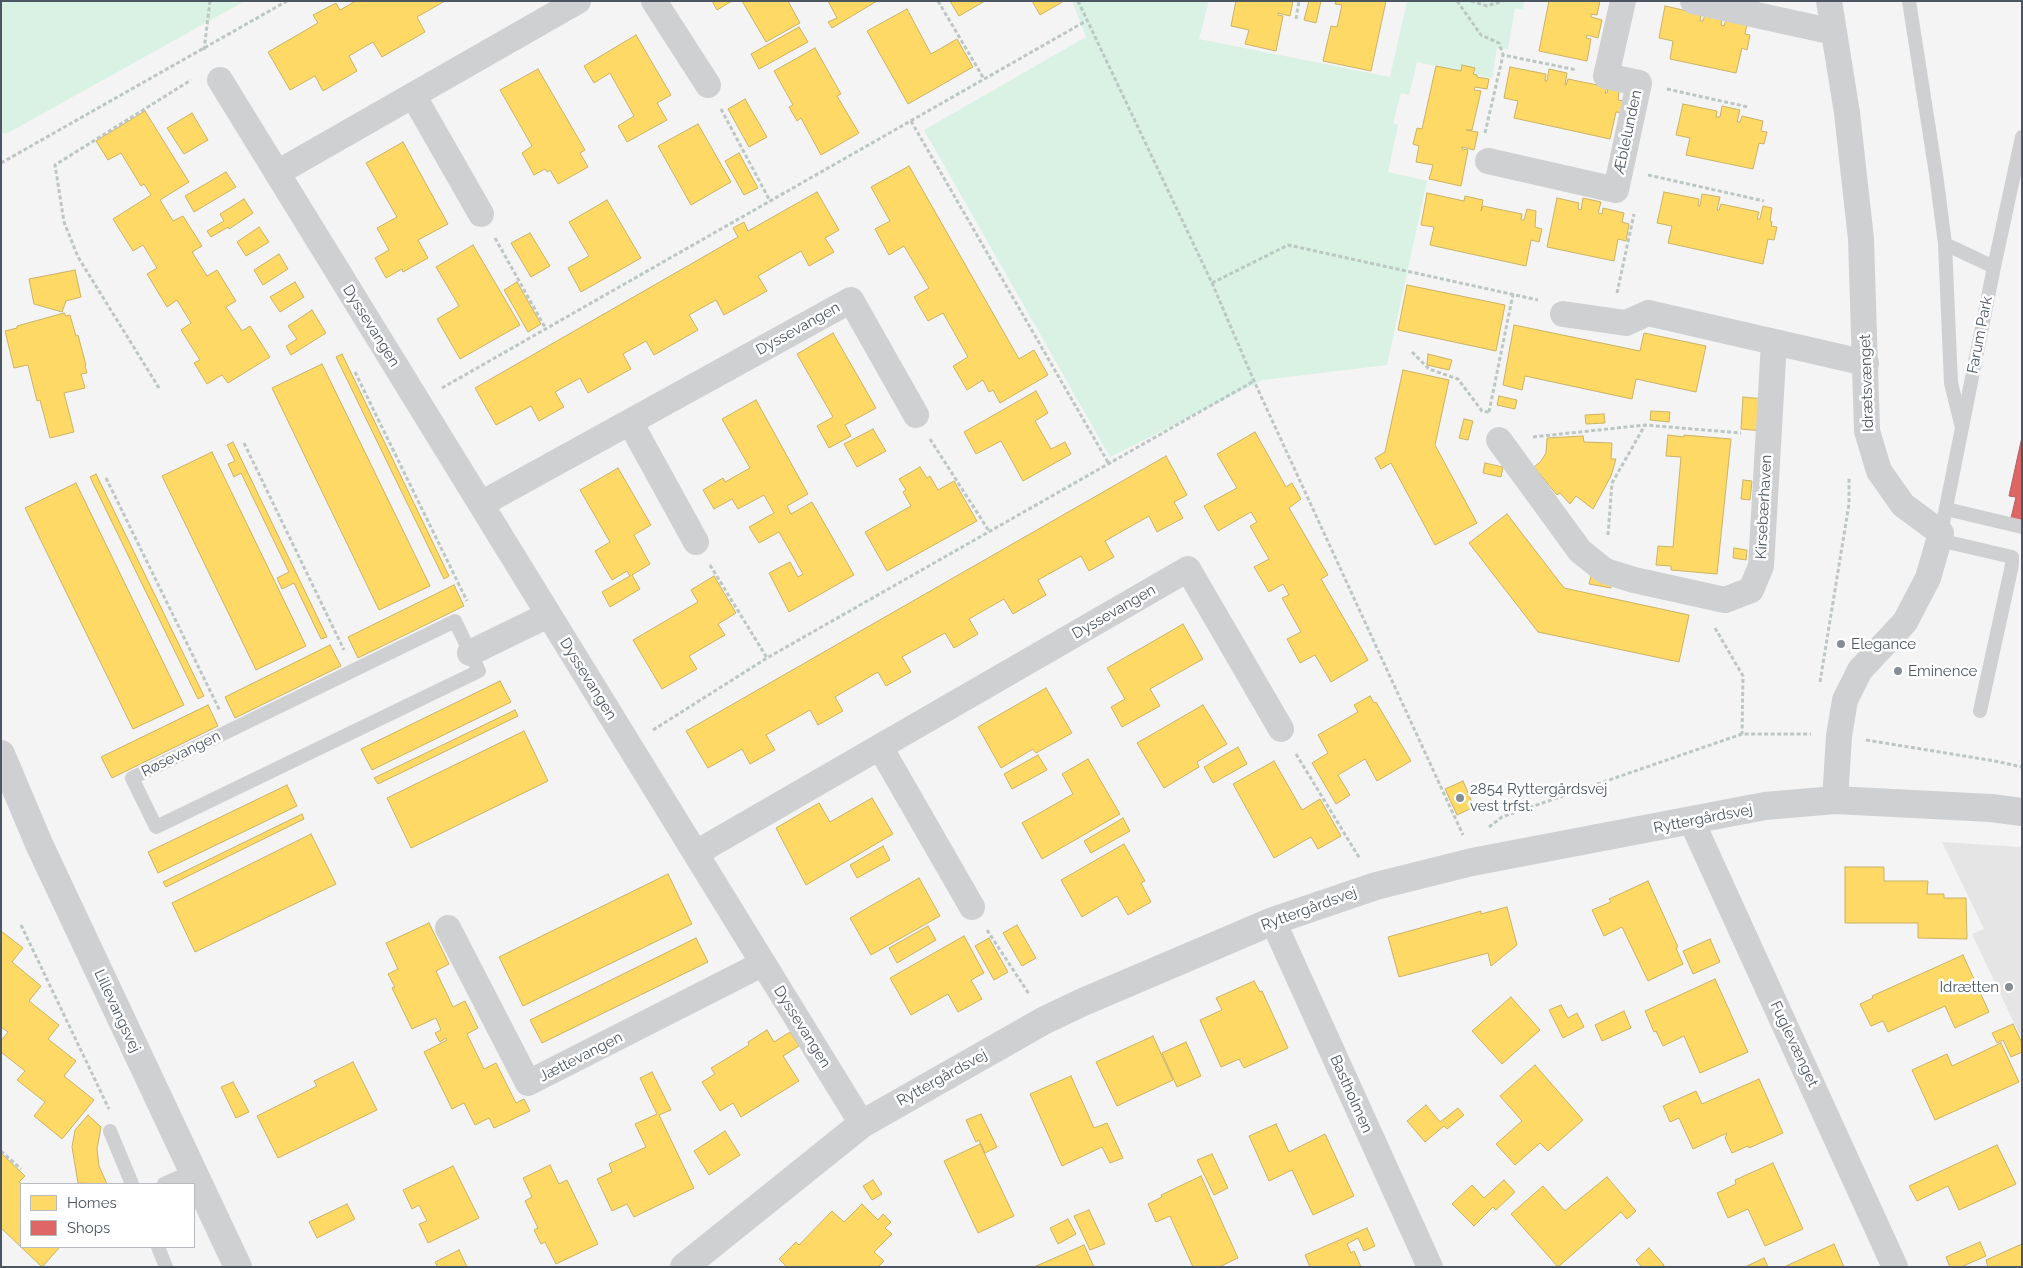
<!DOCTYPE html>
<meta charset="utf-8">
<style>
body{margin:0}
#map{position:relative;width:2023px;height:1268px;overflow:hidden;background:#f4f4f4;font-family:Raleway,sans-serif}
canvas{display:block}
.frame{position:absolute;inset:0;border:2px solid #4a5661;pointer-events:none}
.legend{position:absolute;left:20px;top:1183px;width:175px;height:65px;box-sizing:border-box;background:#fff;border:1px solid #b7bbc0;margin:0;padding:6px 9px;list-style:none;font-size:15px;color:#4a5661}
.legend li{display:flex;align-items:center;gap:10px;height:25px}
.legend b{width:25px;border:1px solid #b7bbc0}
</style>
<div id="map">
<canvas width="2023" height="1268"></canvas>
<div class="frame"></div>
<ul class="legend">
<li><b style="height:14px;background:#ffd966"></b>Homes</li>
<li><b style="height:14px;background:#e06666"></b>Shops</li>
</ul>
</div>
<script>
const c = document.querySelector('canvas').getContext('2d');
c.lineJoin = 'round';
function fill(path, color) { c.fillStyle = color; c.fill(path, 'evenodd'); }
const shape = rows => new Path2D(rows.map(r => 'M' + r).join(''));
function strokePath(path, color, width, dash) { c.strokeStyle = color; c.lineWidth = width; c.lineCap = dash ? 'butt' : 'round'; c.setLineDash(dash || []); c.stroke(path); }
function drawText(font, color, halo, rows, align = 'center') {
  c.font = font + ' Raleway,sans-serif'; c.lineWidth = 5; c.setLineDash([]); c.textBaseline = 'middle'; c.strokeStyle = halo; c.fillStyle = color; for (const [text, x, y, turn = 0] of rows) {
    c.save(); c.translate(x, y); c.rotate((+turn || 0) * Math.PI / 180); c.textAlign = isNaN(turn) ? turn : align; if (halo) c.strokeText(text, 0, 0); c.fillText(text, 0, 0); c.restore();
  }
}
const education = shape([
 [1942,842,2022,847,2022,1040,1972,934,1984,929]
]);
const green = shape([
 [1,1,245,1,6,134,1,133],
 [1072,1,1209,1,1199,39,1390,77,1407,1,1524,1,1523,10,1515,8,1508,49,1497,48,1492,78,1417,62,1409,95,1401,93,1393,123,1398,125,1388,172,1427,181,1387,365,1263,380,1110,457,924,130,1086,37]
]);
const homes = shape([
 [356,1,445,1,417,17,425,32,382,57,373,42,349,56,357,71,323,91,315,76,290,90,268,52,318,23,313,15,336,3,340,10,356,1],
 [712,1,732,1,717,10,712,1],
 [742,1,788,1,800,23,766,42,742,1],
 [828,1,877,1,832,28,828,22,837,18,828,1],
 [950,1,985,1,959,16,950,1],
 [1032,1,1064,1,1040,15,1032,1],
 [1236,1,1293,1,1290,16,1278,13,1278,15,1283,16,1276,51,1245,44,1249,30,1231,26,1236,1],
 [1309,1,1321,1,1316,23,1304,20,1309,1],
 [1336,1,1386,1,1371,71,1323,61,1331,26,1337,27,1342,5,1335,4,1336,1],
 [1549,1,1600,1,1597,15,1591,14,1591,17,1602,20,1598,38,1587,35,1586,38,1591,39,1587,61,1539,51,1549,1],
 [1665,6,1701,14,1700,21,1703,21,1706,10,1723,13,1721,25,1724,26,1726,19,1747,24,1745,34,1750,35,1747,50,1742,48,1736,73,1670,59,1673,41,1659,38,1665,6],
 [907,9,931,54,957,39,973,67,908,104,867,31,907,9],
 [799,27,808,42,759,69,751,54,799,27],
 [636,35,671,95,657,103,667,120,627,142,618,126,634,116,610,73,594,83,584,66,636,35],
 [815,48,841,94,837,96,859,133,821,155,801,118,797,121,789,107,793,105,774,71,815,48],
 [1462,65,1475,68,1473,74,1477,75,1477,77,1489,79,1487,89,1475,87,1474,90,1481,91,1472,130,1466,130,1478,132,1474,150,1462,147,1462,149,1468,150,1461,186,1429,179,1433,165,1416,162,1419,146,1413,144,1417,128,1422,129,1436,66,1461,71,1462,65],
 [1510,67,1546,74,1545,81,1547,81,1549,69,1567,73,1565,85,1566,85,1568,79,1607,87,1605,93,1607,93,1609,82,1620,84,1618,100,1625,101,1622,113,1616,112,1610,139,1514,118,1518,101,1504,98,1510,67],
 [538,69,585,150,580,153,588,167,558,184,550,170,547,172,545,169,534,175,522,153,532,146,500,90,538,69],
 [745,99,767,137,749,147,728,109,745,99],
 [1683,104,1717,111,1716,117,1720,117,1722,106,1740,110,1737,122,1740,122,1742,116,1763,121,1761,131,1767,132,1764,144,1759,143,1753,169,1686,155,1690,138,1676,135,1683,104],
 [145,111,189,182,160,200,173,221,183,216,202,246,192,252,207,276,217,270,236,301,226,307,242,331,250,326,270,357,228,383,222,375,207,384,194,363,200,360,181,330,191,323,177,300,167,307,147,274,157,268,143,245,133,251,113,219,151,195,144,184,141,186,121,153,108,160,96,141,145,111],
 [192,113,208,140,184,154,167,128,192,113],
 [698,124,731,182,691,205,658,146,698,124],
 [403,142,448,224,418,240,428,258,403,272,402,269,386,278,375,258,389,250,377,228,397,217,366,163,403,142],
 [739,153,758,188,744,195,725,161,739,153],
 [909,166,1019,359,1034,350,1048,375,1000,403,993,390,989,392,983,380,967,390,953,366,968,357,943,313,928,321,914,297,929,288,904,246,889,255,875,229,890,221,871,187,909,166],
 [226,172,236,187,194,212,185,196,226,172],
 [817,192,839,230,825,238,834,252,809,266,801,251,758,276,767,291,724,315,716,300,689,315,698,330,654,355,646,341,623,354,631,369,588,393,580,378,555,392,564,407,539,421,531,406,496,425,475,388,738,237,733,228,744,222,748,231,817,192],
 [1664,192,1699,199,1698,206,1700,206,1702,194,1720,197,1717,210,1719,210,1721,204,1759,212,1757,219,1760,219,1763,206,1772,208,1770,221,1772,222,1771,226,1777,227,1774,240,1768,239,1763,264,1668,243,1672,226,1657,223,1664,192],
 [1427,193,1464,201,1465,196,1483,200,1481,211,1483,206,1522,214,1521,220,1524,220,1527,209,1536,211,1535,227,1542,229,1539,242,1531,240,1526,266,1430,245,1434,227,1421,225,1427,193],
 [1557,198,1579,203,1578,209,1581,210,1583,198,1601,202,1598,213,1602,214,1603,208,1624,213,1622,222,1629,224,1626,241,1618,239,1614,261,1547,247,1557,198],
 [244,199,253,213,229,229,228,227,211,237,207,231,224,221,220,214,244,199],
 [607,200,641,258,581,292,568,268,589,256,569,222,607,200],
 [259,227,269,242,246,256,237,242,259,227],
 [530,233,550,266,531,277,511,243,530,233],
 [473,245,520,325,460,359,437,319,459,306,436,267,473,245],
 [279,254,288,269,263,285,254,270,279,254],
 [75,270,81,297,66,301,62,312,34,304,29,279,75,270],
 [295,282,304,297,280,312,270,297,295,282],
 [517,282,541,324,528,332,504,290,517,282],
 [1407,285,1505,305,1496,351,1398,330,1407,285],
 [312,310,326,333,291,355,286,346,297,339,288,326,312,310],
 [64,313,66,316,70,315,76,336,78,335,86,365,85,366,87,373,81,374,85,388,64,393,74,432,50,438,40,400,37,401,28,365,14,368,5,331,17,328,17,326,64,313],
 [1514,325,1640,351,1644,333,1706,346,1696,392,1636,379,1632,399,1525,376,1522,390,1503,385,1514,325],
 [833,333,876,408,845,425,851,436,829,448,817,426,833,417,797,354,833,333],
 [342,354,449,576,444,579,336,357,342,354],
 [1428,354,1452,360,1449,370,1427,365,1428,354],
 [322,364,430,586,379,610,272,388,322,364],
 [1403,370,1449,380,1435,445,1477,523,1435,545,1391,463,1381,469,1375,458,1385,452,1403,370],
 [1036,391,1048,413,1035,421,1051,449,1065,442,1071,454,1023,481,1001,441,976,454,964,432,1036,391],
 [1499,396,1517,400,1515,409,1497,405,1499,396],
 [1743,397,1765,399,1763,431,1741,429,1743,397],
 [756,400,808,494,787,506,791,514,812,502,854,575,789,612,769,573,790,562,798,577,803,574,779,532,759,543,749,527,774,513,764,495,738,509,732,499,714,509,703,490,723,478,725,482,750,468,722,419,756,400],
 [1651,411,1670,412,1669,422,1650,420,1651,411],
 [1604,414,1605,423,1586,424,1585,415,1604,414],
 [1464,419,1473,421,1468,440,1459,438,1464,419],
 [873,429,886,451,857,467,844,444,873,429],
 [1255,432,1286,487,1292,483,1301,499,1289,508,1328,575,1321,579,1368,660,1331,682,1315,655,1300,663,1287,639,1301,632,1282,598,1289,595,1283,584,1269,592,1254,567,1269,559,1250,526,1257,522,1251,512,1218,531,1204,506,1237,488,1217,454,1255,432],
 [1668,435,1684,437,1684,435,1731,439,1717,574,1671,570,1671,566,1656,565,1658,546,1673,547,1681,457,1666,456,1668,435],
 [1583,436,1584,442,1612,443,1611,459,1616,459,1611,476,1593,509,1576,496,1570,504,1560,493,1557,495,1534,467,1541,461,1546,453,1547,438,1583,436],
 [233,442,327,637,321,639,294,583,282,589,277,578,289,572,241,473,234,477,228,464,235,461,227,445,233,442],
 [212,452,306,646,256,670,162,476,212,452],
 [1166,456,1187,495,1174,502,1183,518,1157,532,1149,516,1105,541,1114,557,1089,571,1081,556,1038,580,1046,595,1013,614,1004,599,969,619,978,634,954,648,945,633,902,657,911,672,886,686,878,672,835,697,843,711,818,725,810,710,766,735,775,750,750,764,742,749,708,768,686,731,1166,456],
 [1485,463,1503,467,1501,477,1483,473,1485,463],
 [920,467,927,478,930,476,938,490,954,481,977,521,887,571,865,532,911,506,903,492,906,490,899,479,920,467],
 [618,468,651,525,634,535,650,564,632,575,640,589,610,607,602,592,630,576,627,571,612,580,595,551,610,542,580,490,618,468],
 [96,474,204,696,198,699,90,477,96,474],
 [1743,480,1752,481,1750,500,1741,499,1743,480],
 [76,483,184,705,133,729,25,508,76,483],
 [1507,514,1564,588,1689,615,1679,662,1538,632,1469,543,1507,514],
 [1734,548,1747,550,1746,560,1733,558,1734,548],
 [1592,572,1613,577,1611,588,1589,584,1592,572],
 [714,576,736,613,718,624,725,635,689,656,697,669,662,689,633,640,698,602,691,590,714,576],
 [454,585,464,606,358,658,348,637,454,585],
 [1183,624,1203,659,1150,689,1160,706,1122,727,1111,707,1125,699,1107,668,1183,624],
 [330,645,341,666,235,718,225,697,330,645],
 [500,681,511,702,372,770,361,749,500,681],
 [1046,688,1072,733,1036,753,1033,749,1001,768,978,727,1046,688],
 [1370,696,1374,703,1376,702,1411,761,1377,781,1365,759,1338,775,1350,795,1336,804,1312,763,1328,753,1318,735,1358,712,1354,705,1370,696],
 [208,705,218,726,112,778,101,757,208,705],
 [1203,705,1227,744,1197,762,1199,767,1164,788,1137,743,1203,705],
 [515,710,518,716,378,784,374,778,515,710],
 [524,731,548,781,411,848,387,798,524,731],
 [1238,747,1247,764,1213,783,1204,767,1238,747],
 [1038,755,1047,770,1012,789,1004,774,1038,755],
 [1088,759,1120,814,1042,859,1022,823,1073,794,1062,774,1088,759],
 [1274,761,1302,810,1320,799,1341,836,1318,849,1311,837,1274,858,1233,784,1274,761],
 [1463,781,1474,807,1457,815,1445,789,1463,781],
 [287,785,297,806,158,873,148,852,287,785],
 [872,798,893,834,806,885,776,828,819,803,830,822,872,798],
 [302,814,304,819,166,887,163,882,302,814],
 [1123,818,1130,831,1091,853,1084,841,1123,818],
 [311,834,336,884,195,952,172,903,311,834],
 [1124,844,1145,881,1141,883,1151,902,1128,915,1117,896,1082,917,1061,880,1124,844],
 [883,846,890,860,857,878,850,865,883,846],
 [1845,867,1884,867,1884,881,1928,881,1927,894,1944,894,1944,898,1966,898,1967,939,1918,938,1918,923,1845,923,1845,867],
 [668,874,692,924,523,1006,499,957,668,874],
 [919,878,940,916,871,955,850,918,919,878],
 [1648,881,1678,947,1676,948,1683,964,1648,981,1622,927,1604,936,1592,910,1611,902,1609,899,1648,881],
 [1507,907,1517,945,1491,966,1488,953,1399,977,1388,937,1481,911,1481,914,1507,907],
 [429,923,449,964,436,971,453,1007,465,1001,478,1028,467,1034,484,1069,496,1063,516,1103,524,1099,530,1111,494,1128,489,1118,475,1125,464,1103,452,1109,424,1052,447,1040,446,1038,440,1042,435,1033,441,1030,436,1018,412,1029,392,988,395,987,388,974,398,969,386,943,429,923],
 [1017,925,1036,958,1022,966,1003,933,1017,925],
 [928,926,936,940,897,963,889,948,928,926],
 [1,931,23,948,12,962,41,986,29,1001,59,1025,48,1039,76,1061,64,1076,94,1100,62,1139,34,1116,45,1102,17,1080,25,1071,1,1052,1,1041,8,1032,1,1027,1,931],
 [964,936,984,973,971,980,982,999,958,1012,948,994,911,1015,890,978,964,936],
 [696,938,708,962,542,1043,530,1020,696,938],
 [989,938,1008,972,994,980,975,946,989,938],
 [1710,939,1720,962,1693,974,1683,951,1710,939],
 [1963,955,1989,1012,1955,1028,1945,1006,1888,1032,1883,1021,1871,1026,1860,1004,1873,998,1872,996,1963,955],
 [1715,979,1748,1052,1700,1073,1684,1036,1663,1046,1656,1031,1654,1032,1645,1011,1715,979],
 [1254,981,1260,992,1262,991,1288,1048,1244,1068,1239,1059,1221,1067,1200,1020,1222,1010,1216,998,1254,981],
 [1511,997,1540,1030,1502,1064,1472,1031,1511,997],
 [1561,1005,1568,1018,1577,1013,1584,1027,1563,1038,1549,1010,1561,1005],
 [1624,1011,1631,1028,1602,1041,1595,1025,1624,1011],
 [2013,1024,2022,1043,2022,1052,2011,1057,2003,1040,1997,1043,1992,1033,2013,1024],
 [767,1030,774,1042,790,1032,799,1046,783,1056,799,1081,741,1117,733,1103,720,1111,702,1082,715,1074,711,1068,749,1045,748,1042,767,1030],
 [1153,1036,1173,1080,1117,1106,1096,1062,1153,1036],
 [1186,1042,1201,1076,1177,1087,1162,1053,1186,1042],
 [2001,1043,2019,1082,1935,1120,1912,1070,1947,1054,1952,1066,2001,1043],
 [353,1062,377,1110,278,1158,257,1116,317,1086,314,1081,353,1062],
 [1535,1065,1583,1120,1548,1151,1540,1143,1515,1165,1496,1144,1522,1121,1500,1096,1535,1065],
 [652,1072,671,1110,659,1115,694,1188,634,1217,627,1204,612,1211,597,1179,612,1172,609,1164,646,1147,635,1124,657,1114,640,1078,652,1072],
 [1071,1076,1094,1128,1107,1123,1123,1158,1110,1163,1102,1147,1062,1166,1030,1094,1071,1076],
 [1759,1079,1783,1133,1749,1148,1748,1146,1732,1153,1725,1138,1727,1133,1693,1149,1679,1118,1670,1122,1663,1106,1696,1091,1702,1104,1759,1079],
 [233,1082,249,1112,236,1118,221,1087,233,1082],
 [1426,1105,1440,1122,1458,1108,1464,1115,1447,1129,1444,1126,1425,1142,1407,1121,1426,1105],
 [981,1114,997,1147,985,1153,979,1140,976,1142,966,1120,981,1114],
 [88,1115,101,1127,97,1149,99,1166,107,1184,78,1183,72,1147,75,1130,88,1115],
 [1276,1124,1289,1152,1325,1134,1354,1196,1313,1215,1292,1170,1269,1181,1249,1136,1276,1124],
 [725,1131,740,1155,709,1175,694,1151,725,1131],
 [980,1144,1014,1216,978,1233,944,1161,980,1144],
 [1997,1145,2016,1184,1959,1210,1948,1186,1917,1201,1909,1186,1997,1145],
 [1,1153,25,1176,19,1182,22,1184,21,1247,60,1247,42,1267,1,1228,1,1153],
 [1212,1154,1228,1188,1214,1195,1197,1160,1212,1154],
 [1773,1163,1803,1229,1765,1246,1748,1209,1728,1218,1717,1193,1736,1184,1735,1180,1773,1163],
 [550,1165,559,1184,567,1180,598,1244,556,1264,545,1242,541,1244,534,1230,538,1228,525,1201,532,1197,523,1178,550,1165],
 [453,1166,479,1218,428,1243,419,1224,427,1221,419,1205,412,1209,403,1190,453,1166],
 [1201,1176,1238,1258,1219,1267,1193,1267,1170,1216,1156,1222,1148,1204,1162,1197,1161,1195,1201,1176],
 [1607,1177,1636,1211,1627,1219,1621,1212,1558,1267,1511,1214,1543,1186,1565,1211,1607,1177],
 [873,1180,882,1194,872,1200,863,1186,873,1180],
 [1504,1180,1515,1192,1496,1210,1493,1207,1474,1226,1452,1204,1472,1185,1484,1198,1504,1180],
 [347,1204,355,1219,317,1238,309,1222,347,1204],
 [862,1204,878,1220,883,1214,891,1222,885,1228,892,1234,874,1252,884,1261,878,1267,787,1267,779,1259,796,1242,799,1245,832,1211,844,1222,862,1204],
 [1089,1210,1105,1244,1090,1250,1074,1216,1089,1210],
 [1068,1219,1076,1234,1058,1244,1050,1228,1068,1219],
 [1367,1228,1375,1246,1364,1251,1358,1238,1347,1244,1351,1253,1354,1251,1361,1267,1310,1267,1305,1255,1367,1228],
 [1980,1242,1986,1256,1961,1267,1950,1267,1946,1257,1980,1242],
 [1834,1244,1844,1267,1784,1267,1834,1244],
 [2022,1244,2022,1267,1988,1267,1986,1260,2022,1244],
 [1084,1245,1094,1267,1034,1267,1084,1245],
 [1649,1248,1664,1265,1663,1267,1642,1267,1636,1260,1649,1248],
 [459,1250,467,1267,438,1267,435,1262,459,1250],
 [1764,1258,1768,1267,1745,1267,1764,1258]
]);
const shops = shape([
 [2022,437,2022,521,2011,518,2016,497,2009,496,2022,437]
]);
const path = shape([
 [938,1,984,79],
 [1078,1,1212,283,1254,381,1463,835],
 [1457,1,1481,35,1499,43,1503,55,1577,70],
 [1471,1,1487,6,1503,1],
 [1296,19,1299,1],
 [204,50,210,1],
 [1667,89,1748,107],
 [721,109,770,201],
 [911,121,1109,464],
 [1485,133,1503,55],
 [1,163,287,1],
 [1648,175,1764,201],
 [495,238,546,329],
 [1212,283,1288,245,1538,300],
 [1617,293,1634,214],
 [1412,352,1429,369,1458,379,1482,411,1489,412],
 [355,372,467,601],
 [159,388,78,257,64,222,55,165,191,80],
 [442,388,1086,21],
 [1489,412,1513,294],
 [1533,437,1645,425,1741,433],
 [930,439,989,531],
 [244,443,344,650],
 [106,478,220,711],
 [1608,535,1612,483,1645,425],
 [710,565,767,658],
 [1715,628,1743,676,1742,734],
 [1820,682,1849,504,1849,478],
 [653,730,767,658,1254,381],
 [1866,740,1995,761,2022,767],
 [1296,754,1360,859],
 [1489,827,1502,817,1742,734,1811,734],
 [21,925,109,1109],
 [987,930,1029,994],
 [1,1151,21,1169]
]);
const service = shape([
 [1909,1,1936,174,1945,244,1951,383,1962,428],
 [1945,244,1994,267],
 [1946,509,2022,527],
 [1941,533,1994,267,2022,137],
 [1939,540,2012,557,2012,565,1980,711],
 [455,621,479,671,156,827,132,778,455,621],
 [110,1131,132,1184],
 [164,1184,193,1171],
 [158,1247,166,1267]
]);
const minor = shape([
 [654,1,708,85],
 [1693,1,1834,32],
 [1829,1,1847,113,1861,239,1867,431,1879,471,1903,505,1941,533,1928,578,1905,622,1860,670,1845,700,1839,736,1835,800],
 [220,80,862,1124],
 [413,95,481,214],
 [1488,161,1616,190,1639,83,1606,76,1623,1],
 [277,173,578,1],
 [1563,314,1626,323,1648,313,1866,363],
 [630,422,696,542],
 [1499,440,1580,551,1605,571,1634,580,1725,600,1751,590,1761,566,1774,342],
 [481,504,851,300,916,415],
 [470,653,548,615],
 [880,747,972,907],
 [1692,822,1895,1267],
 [696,853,1188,569,1281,729],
 [1273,921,1430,1267],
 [448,928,528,1083,762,964]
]);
const tertiary = shape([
 [1,754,39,844,238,1267],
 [684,1267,862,1124,1045,1020,1083,1002,1273,921,1376,886,1472,862,1765,806,1835,800,1991,808,2022,812]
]);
const markers = [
 [1841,644,5,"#868d94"],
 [1898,671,5,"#868d94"],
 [1460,798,5,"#868d94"],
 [2009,987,5,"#868d94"]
];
const streetNames = [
 ["Æblelunden",1628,132,-78],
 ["Dyssevangen",371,326,58],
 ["Dyssevangen",798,329,-29],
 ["Farum Park",1980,335,-79],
 ["Idrætsvænget",1867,383,-92],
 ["Kirsebærhaven",1764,507,-87],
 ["Dyssevangen",1114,612,-30],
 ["Dyssevangen",588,679,58],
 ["Røsevangen",181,754,-26],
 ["Ryttergårdsvej",1703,819,-11],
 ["Ryttergårdsvej",1309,909,-20],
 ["Lillevangsvej",117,1011,65],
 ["Dyssevangen",802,1027,58],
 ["Fuglevænget",1794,1044,65],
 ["Jættevangen",581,1057,-27],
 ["Ryttergårdsvej",942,1078,-29],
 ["Bastholmen",1351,1094,66]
];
const poiNames = [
 ["Elegance",1851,644],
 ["Eminence",1908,671],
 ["2854 Ryttergårdsvej",1470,789],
 ["vest trfst.",1470,806],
 ["Idrætten",1999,987,"right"]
];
fill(education, '#e6e5e6');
fill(green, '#d9f2e3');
fill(homes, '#ffd966');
strokePath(homes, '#c9b264', 1);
fill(shops, '#e06666');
strokePath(shops, '#b36164', 1);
strokePath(path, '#bcc7c4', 3, [4, 2.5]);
strokePath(service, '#ced0d2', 14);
strokePath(minor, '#ced0d2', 26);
strokePath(tertiary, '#ced0d2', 28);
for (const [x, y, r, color] of markers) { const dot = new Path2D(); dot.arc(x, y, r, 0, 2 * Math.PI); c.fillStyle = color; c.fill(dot); strokePath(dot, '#fff', 2); }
drawText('15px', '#4a5661', '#fff', streetNames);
drawText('15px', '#4a5661', '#fff', poiNames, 'left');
</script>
